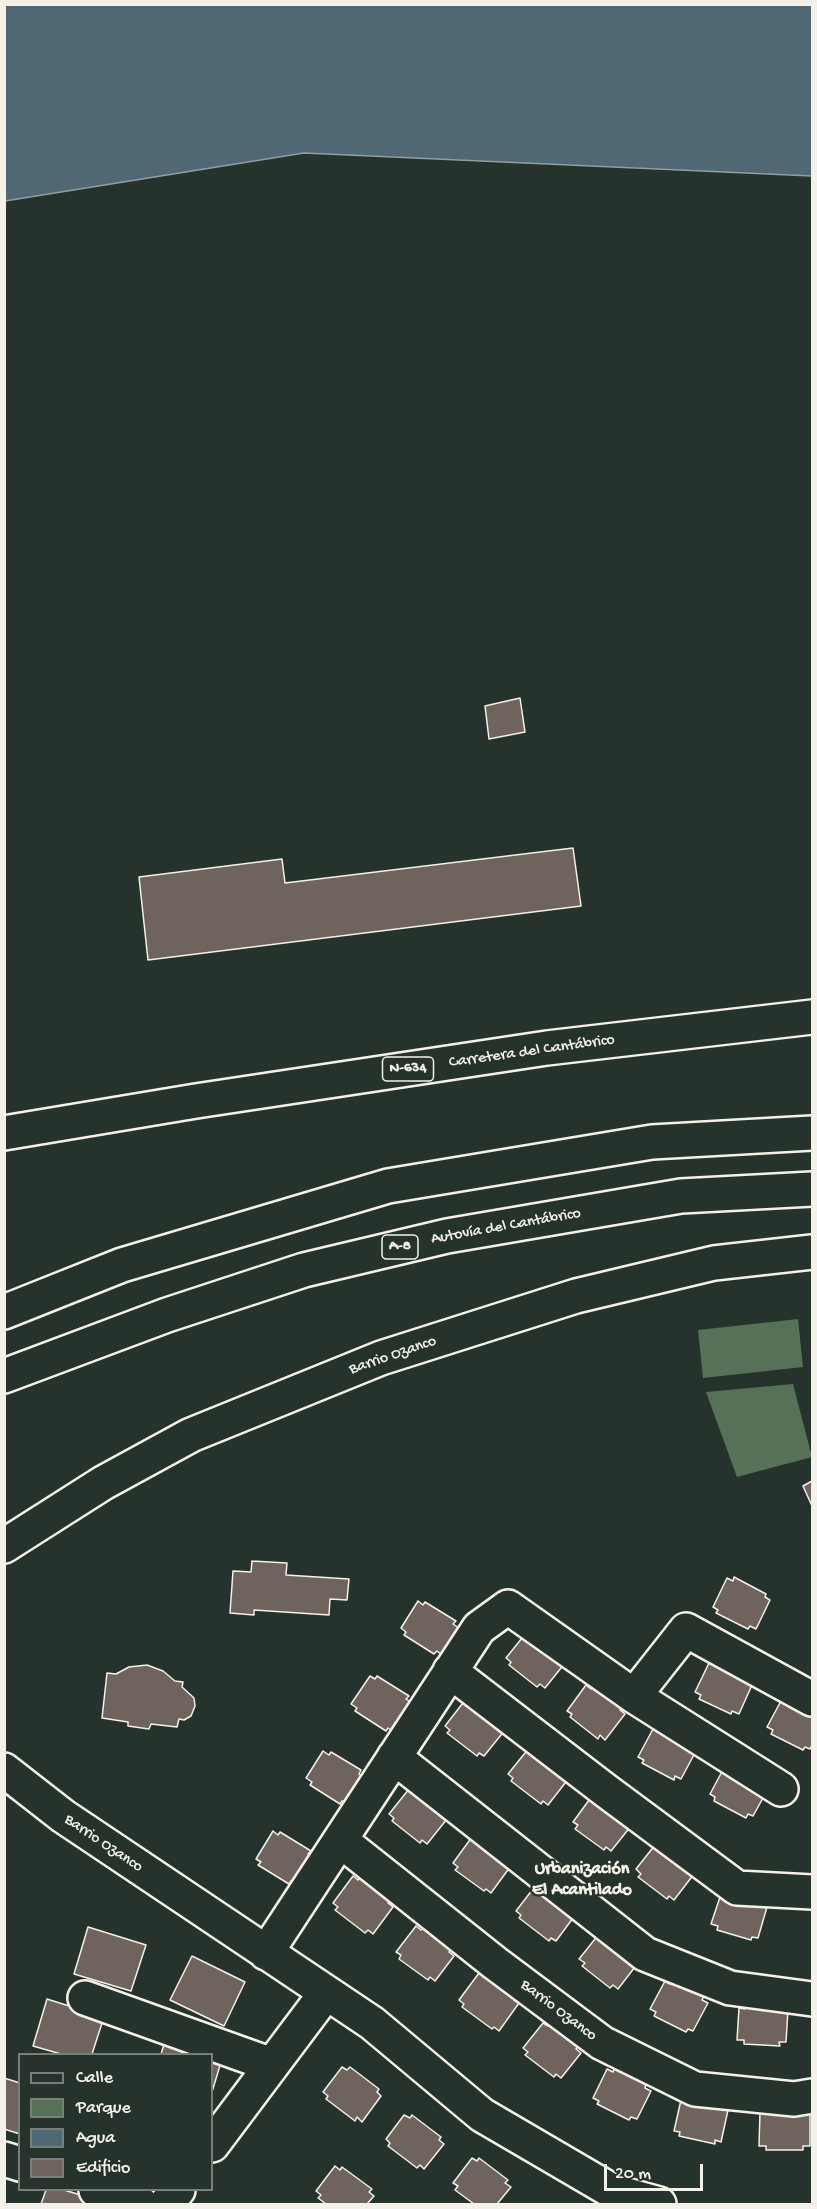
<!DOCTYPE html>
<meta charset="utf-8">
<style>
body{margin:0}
#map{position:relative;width:817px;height:2209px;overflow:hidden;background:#26332d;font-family:"Gochi Hand",sans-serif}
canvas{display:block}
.frame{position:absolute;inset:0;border:6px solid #f4f1e8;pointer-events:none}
.legend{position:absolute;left:18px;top:2053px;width:195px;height:138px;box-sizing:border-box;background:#26332d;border:2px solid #787f78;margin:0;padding:8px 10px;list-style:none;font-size:18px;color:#f4f1e8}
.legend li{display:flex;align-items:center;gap:12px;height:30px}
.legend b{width:30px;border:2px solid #787f78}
.scale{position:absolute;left:604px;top:2164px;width:99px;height:27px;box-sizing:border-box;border:3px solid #f4f1e8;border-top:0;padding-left:8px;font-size:18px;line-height:21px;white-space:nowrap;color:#f4f1e8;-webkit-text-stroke:4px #26332d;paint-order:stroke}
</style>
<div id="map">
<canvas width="817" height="2209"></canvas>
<div class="frame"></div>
<ul class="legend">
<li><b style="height:8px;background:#26332d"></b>Calle</li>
<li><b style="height:16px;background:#567157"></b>Parque</li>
<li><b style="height:16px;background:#506874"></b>Agua</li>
<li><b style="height:16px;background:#6f635d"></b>Edificio</li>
</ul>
<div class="scale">20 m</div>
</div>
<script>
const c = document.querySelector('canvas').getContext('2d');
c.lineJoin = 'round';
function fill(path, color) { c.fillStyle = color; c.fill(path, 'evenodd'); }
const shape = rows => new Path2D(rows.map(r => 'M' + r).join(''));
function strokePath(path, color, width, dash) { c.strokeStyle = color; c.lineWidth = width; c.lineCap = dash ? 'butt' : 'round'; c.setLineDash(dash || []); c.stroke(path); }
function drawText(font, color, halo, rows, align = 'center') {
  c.font = font + ' "Gochi Hand",sans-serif'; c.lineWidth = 4.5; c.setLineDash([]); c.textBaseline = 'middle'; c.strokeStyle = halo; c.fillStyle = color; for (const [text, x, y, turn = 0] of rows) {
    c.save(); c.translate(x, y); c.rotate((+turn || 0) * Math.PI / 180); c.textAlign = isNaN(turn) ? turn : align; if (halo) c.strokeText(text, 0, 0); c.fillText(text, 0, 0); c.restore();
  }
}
const green = shape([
 [798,1319,803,1367,703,1378,698,1330],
 [793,1384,812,1457,737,1477,706,1392]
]);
const water = shape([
 [5,4,812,5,812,176,304,153,5,201,5,4]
]);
const building = shape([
 [520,698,525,732,489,739,485,706,520,698],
 [573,848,581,906,148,960,139,877,282,859,285,883,573,848],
 [812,1481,812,1506,803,1486,812,1481],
 [252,1561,287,1563,286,1575,349,1579,347,1600,330,1599,329,1615,254,1610,254,1615,230,1613,233,1571,251,1572,252,1561],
 [734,1577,766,1594,765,1597,770,1600,756,1629,750,1626,748,1629,716,1613,718,1610,713,1607,727,1578,733,1581,734,1577],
 [418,1601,423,1605,425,1602,456,1621,453,1624,459,1628,442,1655,437,1651,434,1654,404,1635,406,1632,401,1628,418,1601],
 [526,1633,565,1663,545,1688,540,1684,537,1687,509,1665,511,1662,506,1658,526,1633],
 [709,1663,715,1666,716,1663,752,1685,739,1714,732,1711,731,1714,699,1699,701,1695,695,1692,709,1663],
 [147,1665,163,1671,175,1681,183,1682,182,1687,194,1698,195,1706,191,1716,184,1720,179,1719,177,1727,151,1724,149,1729,128,1726,128,1722,102,1718,107,1673,116,1674,129,1667,147,1665],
 [370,1676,375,1679,377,1676,409,1696,406,1699,412,1703,394,1732,388,1728,386,1731,355,1711,357,1708,351,1704,370,1676],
 [586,1685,591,1689,593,1685,622,1707,620,1710,625,1714,605,1740,600,1735,598,1739,570,1717,572,1714,567,1711,586,1685],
 [466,1699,505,1730,484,1756,479,1753,477,1756,447,1733,450,1730,445,1726,466,1699],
 [782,1699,812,1710,812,1745,810,1749,805,1747,803,1750,771,1734,773,1730,767,1727,782,1699],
 [660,1728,696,1751,681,1779,675,1776,674,1780,642,1763,644,1760,638,1757,653,1729,658,1732,660,1728],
 [529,1748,569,1778,548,1805,543,1801,541,1804,511,1781,513,1778,508,1774,529,1748],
 [323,1751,329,1755,331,1752,361,1770,359,1774,364,1778,348,1804,342,1801,340,1804,310,1785,312,1782,306,1778,323,1751],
 [725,1766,768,1789,753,1816,748,1814,746,1818,714,1801,715,1797,710,1794,725,1766],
 [409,1789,447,1819,427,1844,422,1840,420,1843,392,1821,394,1818,389,1814,409,1789],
 [592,1796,631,1826,611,1851,606,1847,604,1850,575,1829,578,1825,573,1822,592,1796],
 [273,1831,278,1835,280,1832,311,1851,308,1854,314,1857,297,1884,291,1881,289,1884,258,1865,261,1862,256,1859,273,1831],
 [472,1837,510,1867,491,1893,486,1889,484,1891,455,1870,458,1867,453,1863,472,1837],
 [655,1845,694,1874,674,1900,669,1896,667,1899,638,1877,641,1874,636,1869,655,1845],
 [353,1876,358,1880,360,1877,390,1900,388,1903,393,1907,373,1934,368,1930,365,1933,335,1910,338,1907,333,1903,353,1876],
 [536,1885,576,1914,556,1941,551,1938,549,1941,519,1918,521,1915,516,1911,536,1885],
 [721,1894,767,1907,758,1938,752,1937,751,1940,717,1930,718,1926,711,1924,721,1894],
 [416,1926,421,1930,423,1927,452,1949,449,1952,454,1956,435,1981,430,1977,428,1980,399,1959,401,1955,396,1952,416,1926],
 [88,1927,146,1945,131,1991,74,1974,88,1927],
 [599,1934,638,1963,618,1989,613,1985,610,1988,582,1966,585,1963,579,1959,599,1934],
 [192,1956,245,1982,224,2026,170,2000,192,1956],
 [479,1973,484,1977,486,1974,517,1996,514,2000,519,2003,499,2031,494,2027,492,2029,462,2007,464,2004,459,2000,479,1973],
 [672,1980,704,1996,702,2000,708,2003,693,2031,688,2029,686,2032,654,2016,656,2012,650,2009,665,1981,670,1984,672,1980],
 [47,1999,104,2017,92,2054,61,2054,33,2046,47,1999],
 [745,2004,788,2010,786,2042,779,2042,780,2046,744,2044,744,2040,737,2040,739,2008,745,2009,745,2004],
 [543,2023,548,2026,550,2024,578,2046,576,2049,581,2053,561,2078,556,2074,554,2077,525,2055,528,2052,523,2048,543,2023],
 [167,2035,224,2052,212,2092,212,2054,161,2054,167,2035],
 [342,2067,347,2070,350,2067,379,2089,377,2092,381,2096,362,2122,357,2117,355,2121,326,2099,328,2096,323,2092,342,2067],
 [607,2069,613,2072,614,2069,646,2084,645,2088,651,2091,637,2119,631,2117,629,2120,597,2104,599,2101,593,2098,607,2069],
 [4,2078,20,2083,20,2134,4,2129,4,2078],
 [681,2100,723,2105,722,2109,728,2110,721,2142,715,2140,715,2144,679,2136,680,2132,674,2131,681,2100],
 [760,2112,810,2112,810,2146,803,2146,803,2150,766,2150,766,2146,759,2146,760,2112],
 [404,2115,410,2118,412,2115,441,2137,439,2140,444,2144,424,2169,420,2165,417,2168,388,2146,390,2143,386,2139,404,2115],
 [472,2158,477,2161,479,2158,508,2180,505,2183,511,2187,497,2204,474,2204,455,2190,458,2186,453,2183,472,2158],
 [335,2166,340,2170,342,2167,372,2189,369,2192,374,2196,367,2204,326,2204,318,2198,321,2195,316,2191,335,2166],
 [46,2190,64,2190,104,2202,104,2204,41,2204,46,2190]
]);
const minor = shape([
 [4,1546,103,1483,191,1435,381,1358,576,1296,714,1263,812,1252],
 [450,1671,605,1790,737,1888,812,1892],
 [634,1696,686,1630,812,1699],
 [394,1757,645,1954,730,1988,812,1999],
 [4,1770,63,1816,372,2023,482,2115,612,2191,659,2204],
 [340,1840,495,1963,602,2043,695,2089,794,2099,812,2096],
 [266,1953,479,1628,508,1607,634,1696,781,1789],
 [85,1998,272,2065],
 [212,2145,326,1993],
 [4,2159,20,2164],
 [96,2190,141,2204],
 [166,2204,178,2190]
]);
const highway = shape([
 [4,1133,196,1101,547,1048,812,1017],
 [4,1312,122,1265,388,1186,652,1142,812,1133],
 [4,1376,167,1315,304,1270,447,1236,681,1196,812,1189]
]);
const shields = [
 [408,1069,51],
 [400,1247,36]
];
const shieldNames = [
 ["N-634",408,1069],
 ["A-8",400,1247]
];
const streetNames = [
 ["Carretera del Cantábrico",532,1052,-8],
 ["Autovía del Cantábrico",506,1227,-10],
 ["Barrio Ozanco",393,1356,-19],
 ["Barrio Ozanco",103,1844,34],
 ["Barrio Ozanco",558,2011,37]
];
const neighbourhoodNames = [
 ["Urbanización",582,1870],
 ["El Acantilado",582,1891]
];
fill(green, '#567157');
fill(water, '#506874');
strokePath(water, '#929fa2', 1.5);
fill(building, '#6f635d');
strokePath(building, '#f4f1e8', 1.5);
strokePath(minor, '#f4f1e8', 38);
strokePath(highway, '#f4f1e8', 38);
strokePath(minor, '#26332d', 33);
strokePath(highway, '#26332d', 33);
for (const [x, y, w] of shields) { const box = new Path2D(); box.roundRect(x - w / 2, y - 12, w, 24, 4.5); c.fillStyle = '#26332d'; c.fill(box); strokePath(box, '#f4f1e8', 1.5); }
drawText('bold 15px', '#f4f1e8', null, shieldNames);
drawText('16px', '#f4f1e8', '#26332d', streetNames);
drawText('bold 18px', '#f4f1e8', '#26332d', neighbourhoodNames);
</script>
